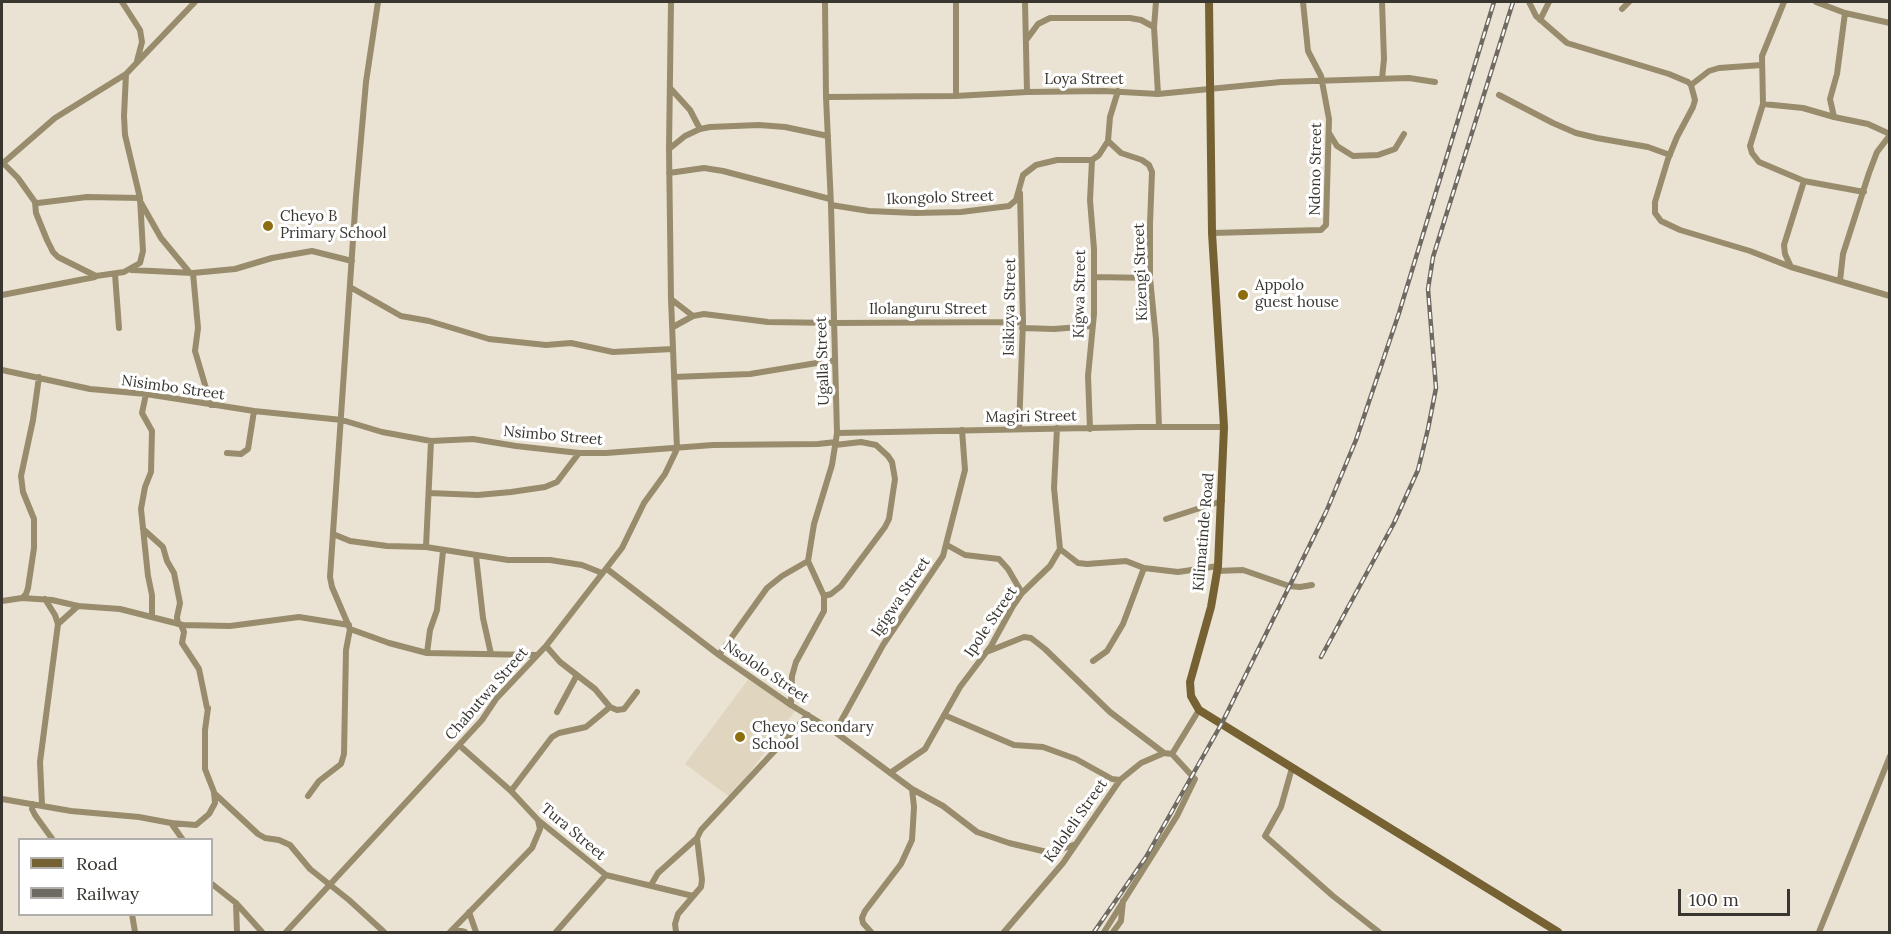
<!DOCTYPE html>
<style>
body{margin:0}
#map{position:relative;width:1891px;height:934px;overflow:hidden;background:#eae3d3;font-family:Lora,serif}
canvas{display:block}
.frame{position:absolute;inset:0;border:3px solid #393630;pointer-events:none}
.legend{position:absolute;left:18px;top:838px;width:195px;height:78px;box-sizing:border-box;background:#fff;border:2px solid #b0afac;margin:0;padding:8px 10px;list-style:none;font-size:18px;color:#393630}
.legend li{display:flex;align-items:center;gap:12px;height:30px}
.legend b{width:30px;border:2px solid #b0afac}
.scale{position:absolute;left:1678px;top:889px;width:112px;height:27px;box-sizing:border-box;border:3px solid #393630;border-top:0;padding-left:8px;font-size:18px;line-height:21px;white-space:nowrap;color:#393630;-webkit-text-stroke:4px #fff;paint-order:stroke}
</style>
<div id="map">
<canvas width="1891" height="934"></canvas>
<div class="frame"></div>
<ul class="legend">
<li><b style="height:8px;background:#756132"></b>Road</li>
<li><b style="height:8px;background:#706b62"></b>Railway</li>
</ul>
<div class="scale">100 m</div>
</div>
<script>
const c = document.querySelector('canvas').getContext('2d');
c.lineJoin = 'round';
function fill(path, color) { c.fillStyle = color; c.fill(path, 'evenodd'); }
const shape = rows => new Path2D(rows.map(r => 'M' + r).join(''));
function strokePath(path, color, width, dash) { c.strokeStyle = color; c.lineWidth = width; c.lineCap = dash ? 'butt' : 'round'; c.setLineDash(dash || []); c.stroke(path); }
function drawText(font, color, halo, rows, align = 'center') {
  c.font = font + ' Lora,serif'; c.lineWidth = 6; c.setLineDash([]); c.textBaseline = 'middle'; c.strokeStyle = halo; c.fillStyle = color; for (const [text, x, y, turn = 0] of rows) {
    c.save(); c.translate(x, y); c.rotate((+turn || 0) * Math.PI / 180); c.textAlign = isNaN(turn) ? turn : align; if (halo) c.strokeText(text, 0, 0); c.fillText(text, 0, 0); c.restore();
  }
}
const built = shape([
 [750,677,795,711,731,798,685,764]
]);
const street = shape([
 [122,2,140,30,142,42,137,61],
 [378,2,366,82,356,196,330,577,332,587,350,629,389,643,427,653,536,655],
 [1025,2,1027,92],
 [1156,2,1154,27,1158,94],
 [1529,2,1536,16,1567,43,1669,74,1688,82,1691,85,1695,100,1693,107,1677,137,1668,159,1655,202,1655,213,1661,221,1680,230,1750,251,1791,267,1890,296],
 [1784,2,1762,56,1763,104,1750,146,1752,153,1759,162,1804,181,1864,192],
 [1816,2,1845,13,1890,23],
 [1622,9,1629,2],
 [1540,20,1549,2],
 [1027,39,1038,24,1050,18,1130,18,1141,20,1154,27],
 [1382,79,1384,59,1382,2],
 [1691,85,1709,71,1719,68,1762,65],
 [671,89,690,110,700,129],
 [1499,95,1553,123,1576,133,1597,138,1648,147,1670,155],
 [956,96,956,2],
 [826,97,956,96,1027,92,1104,91,1158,94,1281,82,1409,78,1435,82],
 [1763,104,1803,108,1834,117,1868,124,1890,134],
 [1834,117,1830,99,1837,74,1845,13],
 [1329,133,1337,146,1353,156,1378,155,1395,149,1404,134],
 [1108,141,1121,153,1142,160,1149,165,1152,172,1150,224,1150,278,1156,339,1159,427],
 [669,149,685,136,700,129,710,127,759,125,785,127,828,136],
 [3,163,18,178,35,202,38,203,87,197,140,198],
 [2,164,55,118,126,74,195,2],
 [669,173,704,168,723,171,830,199],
 [140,201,161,238,190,273],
 [35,202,36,213,47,240,53,252,58,257,96,276,124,272,140,263,143,251,140,198,125,135,124,116,126,74],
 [831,205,869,211,915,213,961,212,1009,206,1016,200,1023,175,1036,165,1057,160,1092,160,1099,155,1108,141,1110,117,1118,91],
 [1212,233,1321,230,1326,225,1329,119,1321,76,1308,51,1303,2],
 [1791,267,1785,254,1784,245,1804,181],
 [132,270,193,273,235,269,272,258,312,251,352,261],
 [193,273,198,328,195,351,211,405],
 [115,274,119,328],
 [1094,277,1150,278],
 [1840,281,1843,254,1869,173,1877,152,1890,135],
 [350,287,401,316,429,321,489,339,546,345,571,343,613,352,673,349],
 [2,295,95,277],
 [671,299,693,316],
 [673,327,693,316,704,314,768,322,834,323,1023,322],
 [1022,328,1054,329,1092,326],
 [2,370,90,389,146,394,254,411,342,420,382,432,431,441,473,439,516,446,579,453,606,453,713,445,818,444,836,442],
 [674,377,750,374,835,360],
 [146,394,142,413,152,431,151,472,145,487,141,509,148,576,152,595,152,617],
 [1019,429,1023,322,1020,193],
 [1090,429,1088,376,1094,314,1094,249,1090,200,1092,160],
 [837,433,1139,427,1224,427],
 [227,453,241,454,248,449,254,411],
 [429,493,478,495,511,492,545,487,557,482,579,453],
 [1166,519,1222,501],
 [143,529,163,547,167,561,174,573,180,603,177,617,178,624],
 [333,534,350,541,387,546,426,547,508,560,550,560,582,565,602,573],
 [947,545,965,555,999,559,1008,569,1022,593],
 [426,547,431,441],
 [1060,549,1078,563,1087,564,1126,561,1144,568,1178,572,1218,566],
 [476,556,483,618,491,654],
 [607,569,719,655,791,705,835,732,912,789,943,806,977,832,1009,843,1051,853,1076,844],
 [1217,571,1243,570,1289,586,1300,587,1312,585],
 [824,596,831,594,841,586,885,527,889,519,895,479,892,462,888,456,876,445,861,442,835,445],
 [22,598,52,600,78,606,120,609,183,625,230,626,299,617,349,625],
 [2,601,22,598,26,594,28,588,34,548,34,519,23,492,21,476,33,420,39,377],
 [58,624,78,606],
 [181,625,184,632,182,643,199,669,207,708],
 [546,646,560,662,595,689,610,707,617,710,624,709,637,692],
 [989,651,1024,637,1031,638,1045,649,1110,712,1164,753],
 [427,653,430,630,437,610,443,551],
 [719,655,767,588,782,576,808,561],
 [1093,661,1107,651,1123,624,1144,568],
 [791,705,792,676,796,662,824,611,824,596,808,561,814,524,832,465,837,433,831,205,826,97,825,2],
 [557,712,577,675],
 [944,715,1014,745,1043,747,1076,759,1112,779,1120,780],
 [835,732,883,645,943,556,965,470,962,430],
 [459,745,511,791,538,820,606,875,693,896],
 [1292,768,1281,807,1265,836,1333,896,1379,932],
 [890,773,925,749,960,687,991,646,1013,606,1022,593,1050,566,1060,549,1054,488,1057,428],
 [511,791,552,737,559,733,586,727,610,707],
 [214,793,258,834,265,838,279,840,290,845,310,869,349,900,384,932],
 [308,796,319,781,341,764,344,754,346,650,350,629],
 [2,799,71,811,139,817,171,823,196,825,209,814,215,803,214,792,205,769,205,730,208,708],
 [33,804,32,809,35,815,53,840],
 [42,805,40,762,58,624,55,615,45,599],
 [171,823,183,840],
 [212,884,236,903,262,932],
 [651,885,658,873,697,838],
 [236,903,237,932],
 [469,912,476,932],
 [132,914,135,932],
 [454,929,465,932],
 [286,932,459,745,482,720,496,699,546,646,622,548,644,503,665,474,677,449,671,299,669,149,671,2],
 [450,932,532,848,540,829,538,820],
 [556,932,606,875],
 [676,932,675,924,678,914,701,887,702,880,697,838,701,830,808,715],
 [871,932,863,923,862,918,865,911,901,864,912,840,914,807,912,789],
 [1004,932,1063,863,1120,780,1141,763,1164,753,1172,754,1199,710],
 [1104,932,1177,816,1195,779,1172,754],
 [1113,932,1121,921,1123,901],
 [1819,932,1890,756]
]);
const secondary = shape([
 [1209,2,1212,233,1224,427,1218,566,1211,607,1190,682,1191,696,1199,710,1558,932]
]);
const rail = shape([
 [1321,657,1394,523,1418,470,1428,429,1436,388,1428,289,1433,257,1513,2],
 [1094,932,1146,857,1222,723,1326,512,1356,440,1399,313,1494,2]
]);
const markers = [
 [268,226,6,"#8c6d0f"],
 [1243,295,6,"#8c6d0f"],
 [740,737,6,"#8c6d0f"]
];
const streetNames = [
 ["Loya Street",1084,80],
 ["Ndono Street",1316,169,-89],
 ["Ikongolo Street",940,198,-2],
 ["Kizengi Street",1141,272,-92],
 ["Kigwa Street",1080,294,-89],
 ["Isikizya Street",1010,307,-89],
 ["Ilolanguru Street",928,310],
 ["Ugalla Street",823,361,-92],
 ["Nisimbo Street",173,388,8],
 ["Magiri Street",1031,417,-1],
 ["Nsimbo Street",553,436,5],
 ["Kilimatinde Road",1204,532,-85],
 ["Igigwa Street",901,597,-56],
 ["Ipole Street",991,622,-56],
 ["Nsololo Street",766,672,34],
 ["Chabutwa Street",487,694,-49],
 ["Kaloleli Street",1076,821,-55],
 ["Tura Street",573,832,40]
];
const poiNames = [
 ["Cheyo B",280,217],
 ["Primary School",280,234],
 ["Appolo",1255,286],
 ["guest house",1255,303],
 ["Cheyo Secondary",752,728],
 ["School",752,745]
];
fill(built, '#e0d6bf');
strokePath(street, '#998c6d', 6);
strokePath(secondary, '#756132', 8);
strokePath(rail, '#706b62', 4.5);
strokePath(rail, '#fff', 2, [7]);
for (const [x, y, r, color] of markers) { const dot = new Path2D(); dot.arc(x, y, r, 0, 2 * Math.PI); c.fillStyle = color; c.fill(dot); strokePath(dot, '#fff', 2); }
drawText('15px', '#393630', '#fff', streetNames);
drawText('15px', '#393630', '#fff', poiNames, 'left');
</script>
